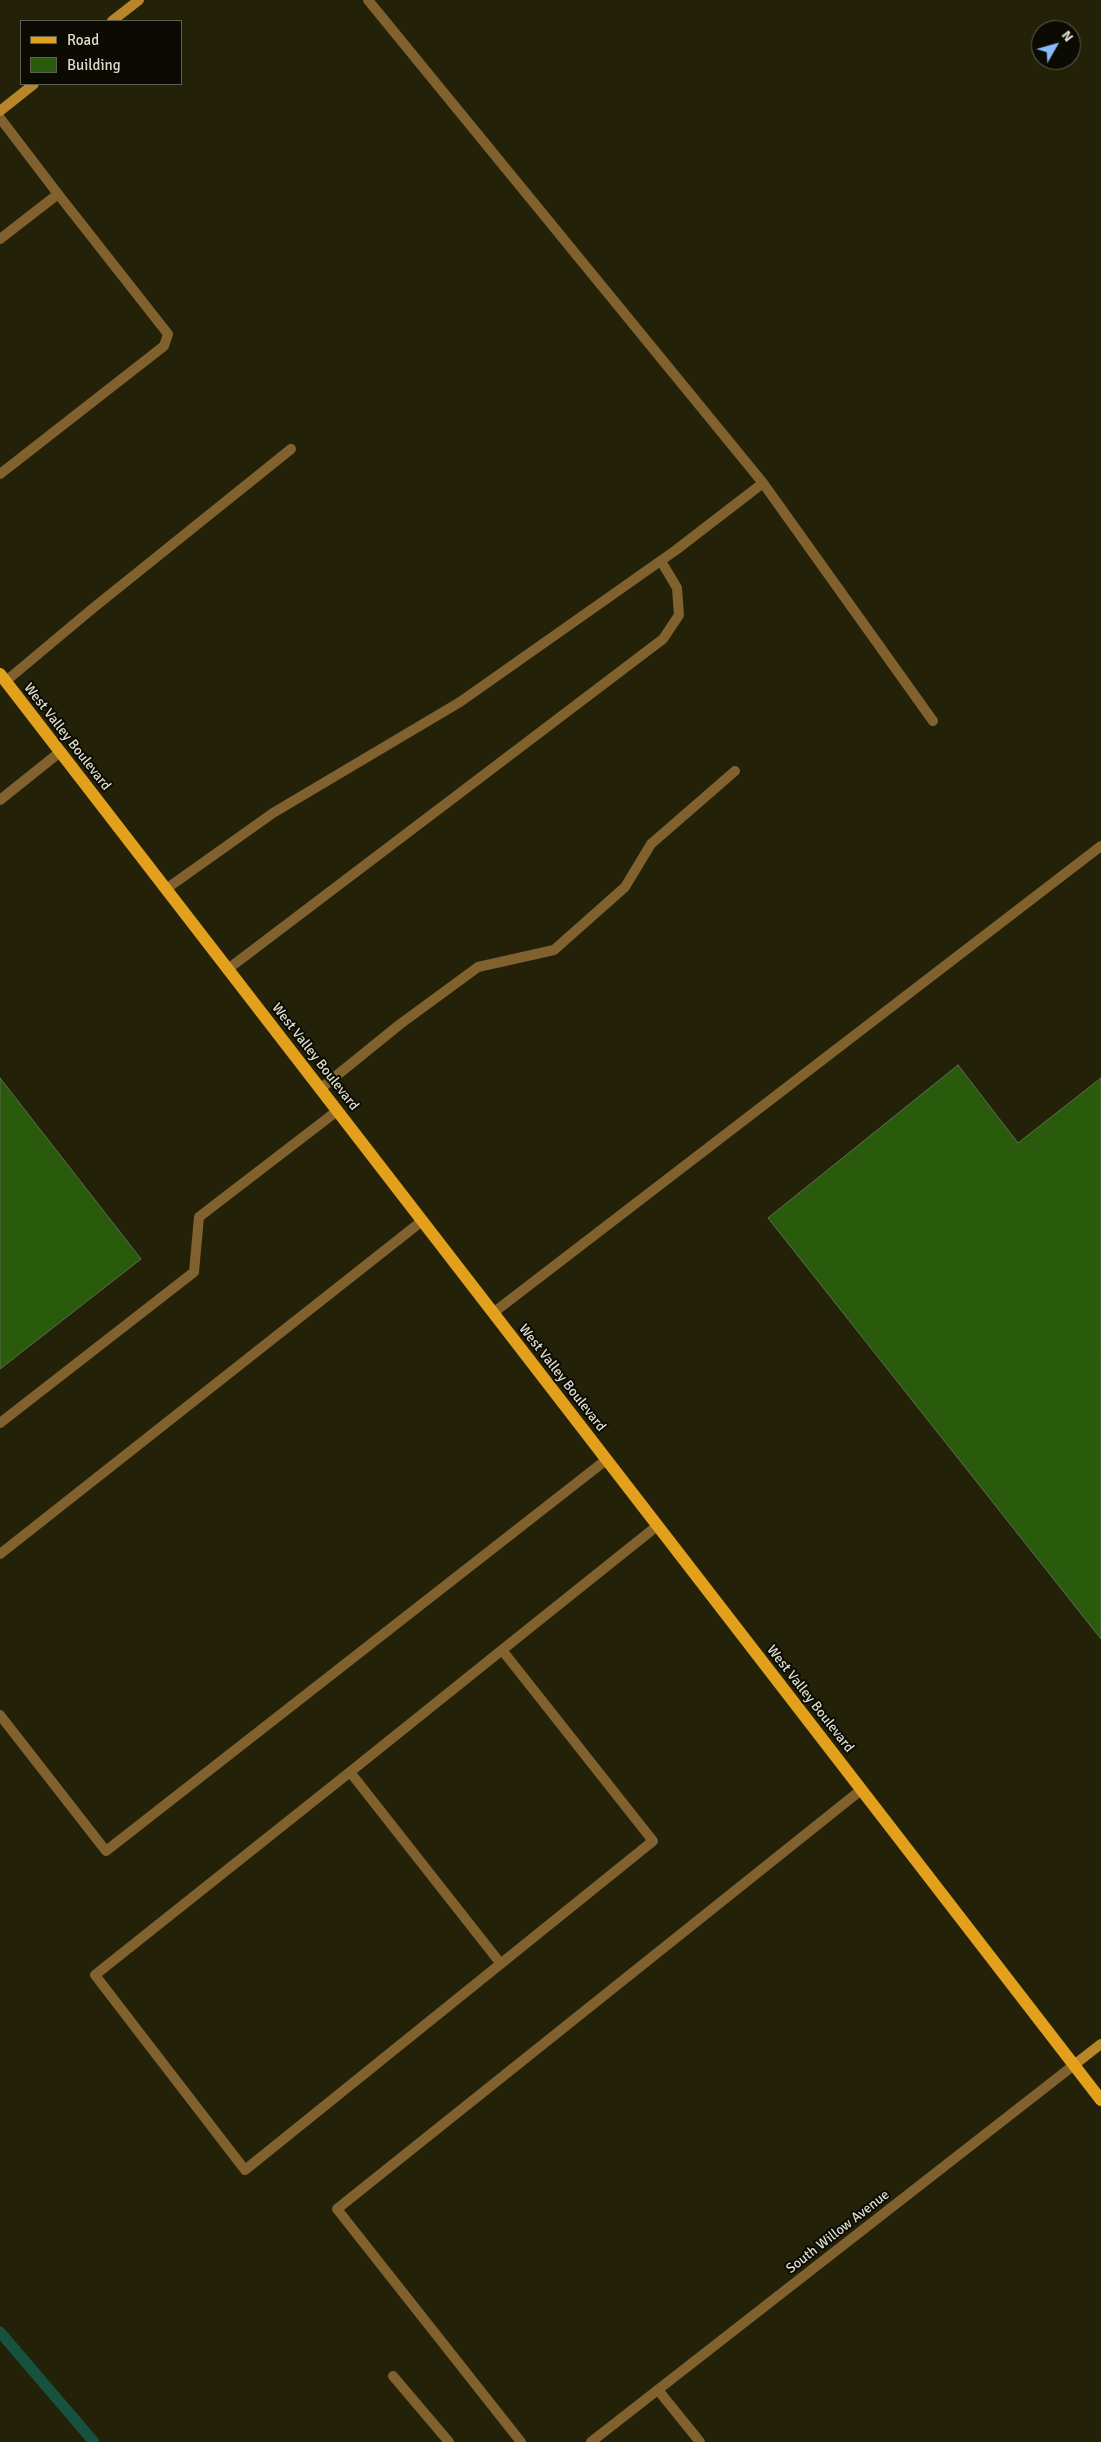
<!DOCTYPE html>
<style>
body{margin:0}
#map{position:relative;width:1101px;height:2442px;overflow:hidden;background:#232208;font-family:Signika,sans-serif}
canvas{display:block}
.legend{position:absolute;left:20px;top:20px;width:162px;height:65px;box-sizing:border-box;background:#0b0b03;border:1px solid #5f5f54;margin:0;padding:6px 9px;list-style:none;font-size:15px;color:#ddddcd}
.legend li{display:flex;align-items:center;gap:10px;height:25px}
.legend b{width:25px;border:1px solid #5f5f54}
.north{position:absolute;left:1031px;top:20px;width:50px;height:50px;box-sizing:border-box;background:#0b0b03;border:1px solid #5f5f54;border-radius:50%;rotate:52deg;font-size:14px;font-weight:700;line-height:20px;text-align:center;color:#ddddcd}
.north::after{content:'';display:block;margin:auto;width:18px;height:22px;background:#87bbfb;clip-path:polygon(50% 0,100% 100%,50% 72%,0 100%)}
</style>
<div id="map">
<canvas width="1101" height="2442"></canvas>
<ul class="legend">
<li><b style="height:6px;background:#e3a01c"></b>Road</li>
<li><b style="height:14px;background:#2a5a0b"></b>Building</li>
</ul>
<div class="north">N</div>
</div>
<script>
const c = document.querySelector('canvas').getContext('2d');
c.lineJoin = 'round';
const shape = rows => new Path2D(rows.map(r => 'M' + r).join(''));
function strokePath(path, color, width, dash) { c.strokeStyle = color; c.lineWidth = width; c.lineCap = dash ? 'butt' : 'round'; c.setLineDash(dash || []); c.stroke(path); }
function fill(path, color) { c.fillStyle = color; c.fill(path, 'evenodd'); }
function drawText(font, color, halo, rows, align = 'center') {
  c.font = font + ' Signika,sans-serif'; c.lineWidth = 4; c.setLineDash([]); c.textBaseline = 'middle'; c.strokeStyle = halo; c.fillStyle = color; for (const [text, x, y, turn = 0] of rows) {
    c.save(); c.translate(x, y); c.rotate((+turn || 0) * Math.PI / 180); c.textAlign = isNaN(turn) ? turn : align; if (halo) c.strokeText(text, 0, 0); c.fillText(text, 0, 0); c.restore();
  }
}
const stream = shape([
 [0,2332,94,2442]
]);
const building = shape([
 [958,1065,1018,1143,1101,1078,1101,1639,768,1218,958,1065],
 [0,1078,141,1259,0,1369,0,1078]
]);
const lane = shape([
 [368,0,763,483],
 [0,118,58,194,0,239],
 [0,474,164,346,168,334,58,194],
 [6,681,92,609,291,449],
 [0,800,60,752],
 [166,889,273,813,460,702,676,550,763,483,933,721],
 [228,969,663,639,679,615,677,588,661,561],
 [320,1089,399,1025,478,967,554,950,625,887,651,844,735,771],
 [493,1313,1101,846],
 [0,1423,194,1272,199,1217,337,1111],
 [0,1554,422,1221],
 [502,1650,653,1841,245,2170,95,1975,350,1772,502,1650,657,1526],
 [0,1715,106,1851,606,1460],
 [350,1772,501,1964],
 [393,2376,449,2442],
 [658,2390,700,2442],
 [521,2442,337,2209,861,1790]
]);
const street = shape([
 [591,2442,1074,2065]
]);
const secondary = shape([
 [112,21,139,0],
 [0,111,34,84],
 [1074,2065,1101,2044]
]);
const primary = shape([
 [0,674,1101,2100]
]);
const streetNames = [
 ["West Valley Boulevard",67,737,52],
 ["West Valley Boulevard",315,1057,52],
 ["West Valley Boulevard",562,1378,52],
 ["West Valley Boulevard",810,1699,52],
 ["South Willow Avenue",838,2232,-38]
];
strokePath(stream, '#16523d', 11);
fill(building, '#2a5a0b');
strokePath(building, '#5d6e56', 1);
strokePath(lane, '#81612d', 10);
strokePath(street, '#81612d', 10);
strokePath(secondary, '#b88529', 10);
strokePath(primary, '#e3a01c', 12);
drawText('14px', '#ddddcd', '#0b0b03', streetNames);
</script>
